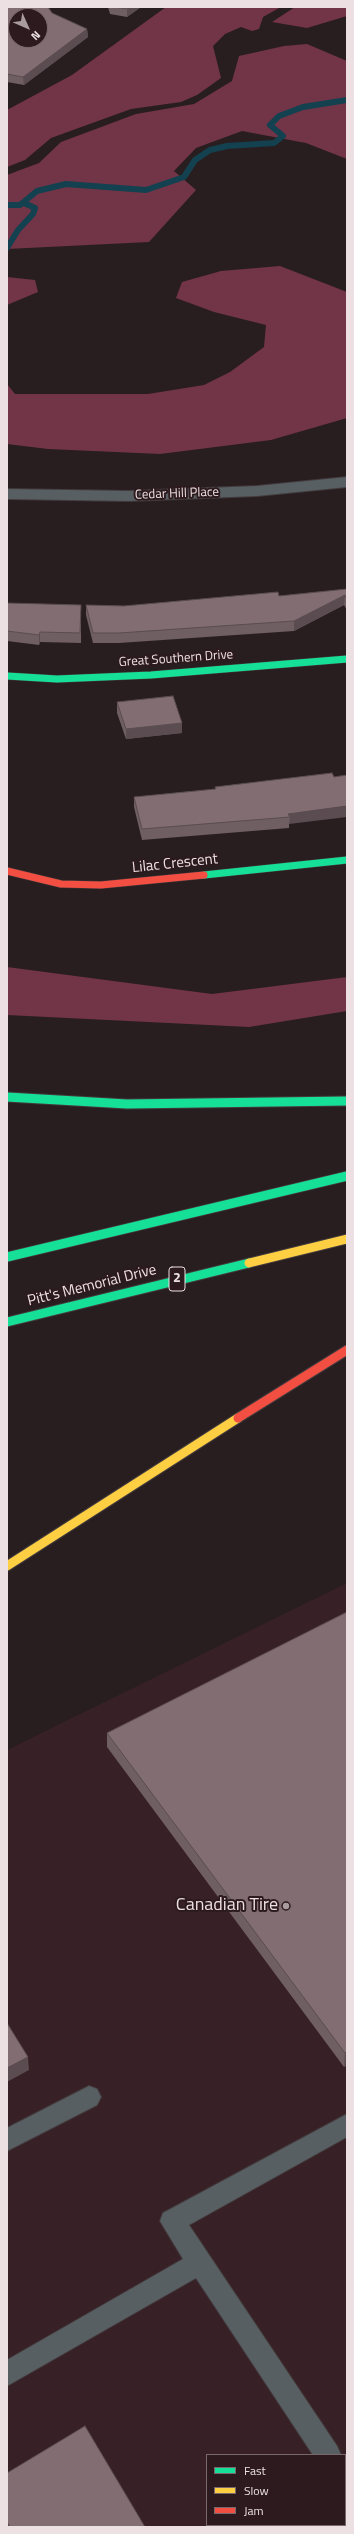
<!DOCTYPE html>
<style>
body{margin:0}
#map{position:relative;width:354px;height:2534px;overflow:hidden;background:#281e20;font-family:"Titillium Web",sans-serif}
canvas{display:block}
.frame{position:absolute;inset:0;border:8px solid #ede0e3;pointer-events:none}
.legend{position:absolute;left:206px;top:2454px;width:140px;height:72px;box-sizing:border-box;background:#2c1a1e;border:1px solid #79696d;margin:0;padding:5px 7px;list-style:none;font-size:12px;color:#ede0e3}
.legend li{display:flex;align-items:center;gap:8px;height:20px}
.legend b{width:20px;border:1px solid #79696d}
.north{position:absolute;left:8px;top:8px;width:40px;height:40px;box-sizing:border-box;background:#2c1a1e;border:1px solid #79696d;border-radius:50%;rotate:135deg;font-size:11px;font-weight:700;line-height:16px;text-align:center;color:#ede0e3}
.north::after{content:'';display:block;margin:auto;width:14px;height:18px;background:#a89c9f;clip-path:polygon(50% 0,100% 100%,50% 72%,0 100%)}
</style>
<div id="map">
<canvas width="354" height="2534"></canvas>
<div class="frame"></div>
<ul class="legend">
<li><b style="height:5px;background:#16e098"></b>Fast</li>
<li><b style="height:5px;background:#ffcf43"></b>Slow</li>
<li><b style="height:5px;background:#f24e42"></b>Jam</li>
</ul>
<div class="north">N</div>
</div>
<script>
const c = document.querySelector('canvas').getContext('2d');
c.lineJoin = 'round';
function fill(path, color) { c.fillStyle = color; c.fill(path, 'evenodd'); }
const shape = rows => new Path2D(rows.map(r => 'M' + r).join(''));
function strokePath(path, color, width, dash) { c.strokeStyle = color; c.lineWidth = width; c.lineCap = dash ? 'butt' : 'round'; c.setLineDash(dash || []); c.stroke(path); }
function drawText(font, color, halo, rows, align = 'center') {
  c.font = font + ' "Titillium Web",sans-serif'; c.lineWidth = 4; c.setLineDash([]); c.textBaseline = 'middle'; c.strokeStyle = halo; c.fillStyle = color; for (const [text, x, y, turn = 0] of rows) {
    c.save(); c.translate(x, y); c.rotate((+turn || 0) * Math.PI / 180); c.textAlign = isNaN(turn) ? turn : align; if (halo) c.strokeText(text, 0, 0); c.fillText(text, 0, 0); c.restore();
  }
}
const built = shape([
 [347,1583,347,2527,7,2527,7,1750],
 [207,2455,345,2455,345,2525,207,2525]
]);
const forest = shape([
 [166,7,281,7,263,17,259,29,252,31,241,27,225,34,213,46,221,78,197,95,181,102,131,109,51,138,25,160,7,167,7,110,72,75],
 [295,7,347,7,347,16,307,28,272,22],
 [307,44,347,61,347,159,306,143,242,131,196,148,174,171,196,190,149,242,7,249,7,175,39,163,61,142,136,114,194,104,232,81,239,56,284,46],
 [280,266,347,292,347,418,271,440,160,454,48,449,7,444,7,384,15,394,148,394,204,385,230,372,264,347,266,325,214,312,176,298,182,282,221,271],
 [7,277,35,280,38,292,7,305],
 [7,967,212,994,347,977,347,1011,249,1027,7,1015]
]);
const stream = shape([
 [7,205,20,205,37,191,66,184,146,190,184,177,195,160,210,150,227,146,274,143,283,136,270,125,279,116,303,107,347,100],
 [7,248,18,230,33,214,35,208,24,203]
]);
const lane = shape([
 [89,2086,97,2089,101,2097,97,2105,7,2151,7,2128,89,2086],
 [347,2114,347,2137,189,2225,337,2446,341,2455,313,2455,196,2278,7,2386,7,2360,183,2259,160,2221,163,2213,347,2114],
 [345,2467,347,2468,347,2496,345,2495,345,2467]
]);
const street = shape([
 [347,477,347,487,257,496,128,501,7,499,7,489,128,491,257,486,347,477]
]);
const fastFar1 = shape([
 [7,676,57,679,151,675,347,659],
 [204,875,347,860]
]);
const fast = shape([
 [7,1097,127,1104,347,1101],
 [7,1257,347,1176],
 [7,1322,249,1263]
]);
const slow = shape([
 [249,1263,347,1239],
 [7,1566,238,1418]
]);
const jamFar1 = shape([
 [7,871,61,884,101,885,204,875]
]);
const jam = shape([
 [238,1418,347,1350]
]);
const wall = shape([
 [7,7,52,13,87,29,88,37,24,85,7,82],
 [108,7,141,7,127,17,110,14],
 [347,589,347,610,344,605,294,631,119,643,93,643,86,615,86,605,124,606,279,596],
 [7,603,81,615,81,643,40,642,39,645,7,641],
 [117,702,182,723,182,733,126,739,117,713],
 [332,773,289,824,289,828,142,840,134,807,134,797,215,789,215,787],
 [347,1612,347,2065,344,2067,107,1747,107,1733],
 [7,2473,145,2527,7,2527]
]);
const shadedWall = shape([
 [130,7,141,7,127,17,127,9],
 [87,29,88,37,24,85,23,77],
 [345,595,344,605,294,631,294,621],
 [40,632,40,642,39,645,39,635],
 [182,723,182,733,126,739,126,729],
 [347,806,347,817,289,824,290,817,288,814],
 [347,2052,347,2065,344,2067,345,2053],
 [28,2057,29,2070,7,2082,7,2068]
]);
const building = shape([
 [7,7,48,7,52,13,87,29,23,77,7,74,7,7],
 [16,16,40,16,40,40,16,40,16,16],
 [115,7,130,7,127,9,115,7],
 [347,589,347,599,345,595,294,621,119,633,93,633,86,605,124,606,278,592,279,596,347,589],
 [7,603,81,605,80,633,40,632,39,635,7,631,7,603],
 [173,696,182,723,126,729,117,702,173,696],
 [332,773,334,777,347,775,347,806,288,814,290,817,142,829,134,797,216,789,215,787,332,773],
 [347,1612,347,2052,345,2053,107,1733,347,1612],
 [7,2023,28,2057,7,2068,7,2023],
 [85,2426,145,2527,10,2527,7,2522,7,2473,85,2426]
]);
const markers = [
 [286,1906,4,"#a89c9f"]
];
const farStreetnames = [
 ["Cedar Hill Place",177,494,-2],
 ["Great Southern Drive",176,659,-4]
];
const shields = [
 [177,1279,16]
];
const shieldNames = [
 ["2",177,1279]
];
const streetNames = [
 ["Lilac Crescent",175,864,-6],
 ["Pitt's Memorial Drive",92,1286,-14]
];
const nearPoinames = [
 ["Canadian Tire",278,1906]
];
fill(built, '#372026');
fill(forest, '#723447');
strokePath(stream, '#134150', 6);
strokePath(lane, '#433a3c', 2);
strokePath(street, '#433a3c', 2);
strokePath(fastFar1, '#433a3c', 8);
strokePath(fast, '#433a3c', 11);
strokePath(slow, '#433a3c', 11);
strokePath(jamFar1, '#433a3c', 8);
strokePath(jam, '#433a3c', 11);
fill(lane, '#575f63');
fill(street, '#575f63');
strokePath(fastFar1, '#16e098', 7);
strokePath(fast, '#16e098', 9);
strokePath(slow, '#ffcf43', 9);
strokePath(jamFar1, '#f24e42', 7);
strokePath(jam, '#f24e42', 9);
fill(wall, '#6f5e62');
fill(shadedWall, '#5a4c50');
fill(building, '#816d72');
strokePath(building, '#5a4c50', 1);
for (const [x, y, r, color] of markers) { const dot = new Path2D(); dot.arc(x, y, r, 0, 2 * Math.PI); c.fillStyle = color; c.fill(dot); strokePath(dot, '#2c1a1e', 1.5); }
drawText('13px', '#ede0e3', '#2c1a1e', farStreetnames);
for (const [x, y, w] of shields) { const box = new Path2D(); box.roundRect(x - w / 2, y - 12, w, 24, 3); c.fillStyle = '#2c1a1e'; c.fill(box); strokePath(box, '#ede0e3', 1); }
drawText('bold 14px', '#ede0e3', null, shieldNames);
drawText('15px', '#ede0e3', '#2c1a1e', streetNames);
drawText('18px', '#ede0e3', '#2c1a1e', nearPoinames, 'right');
</script>
